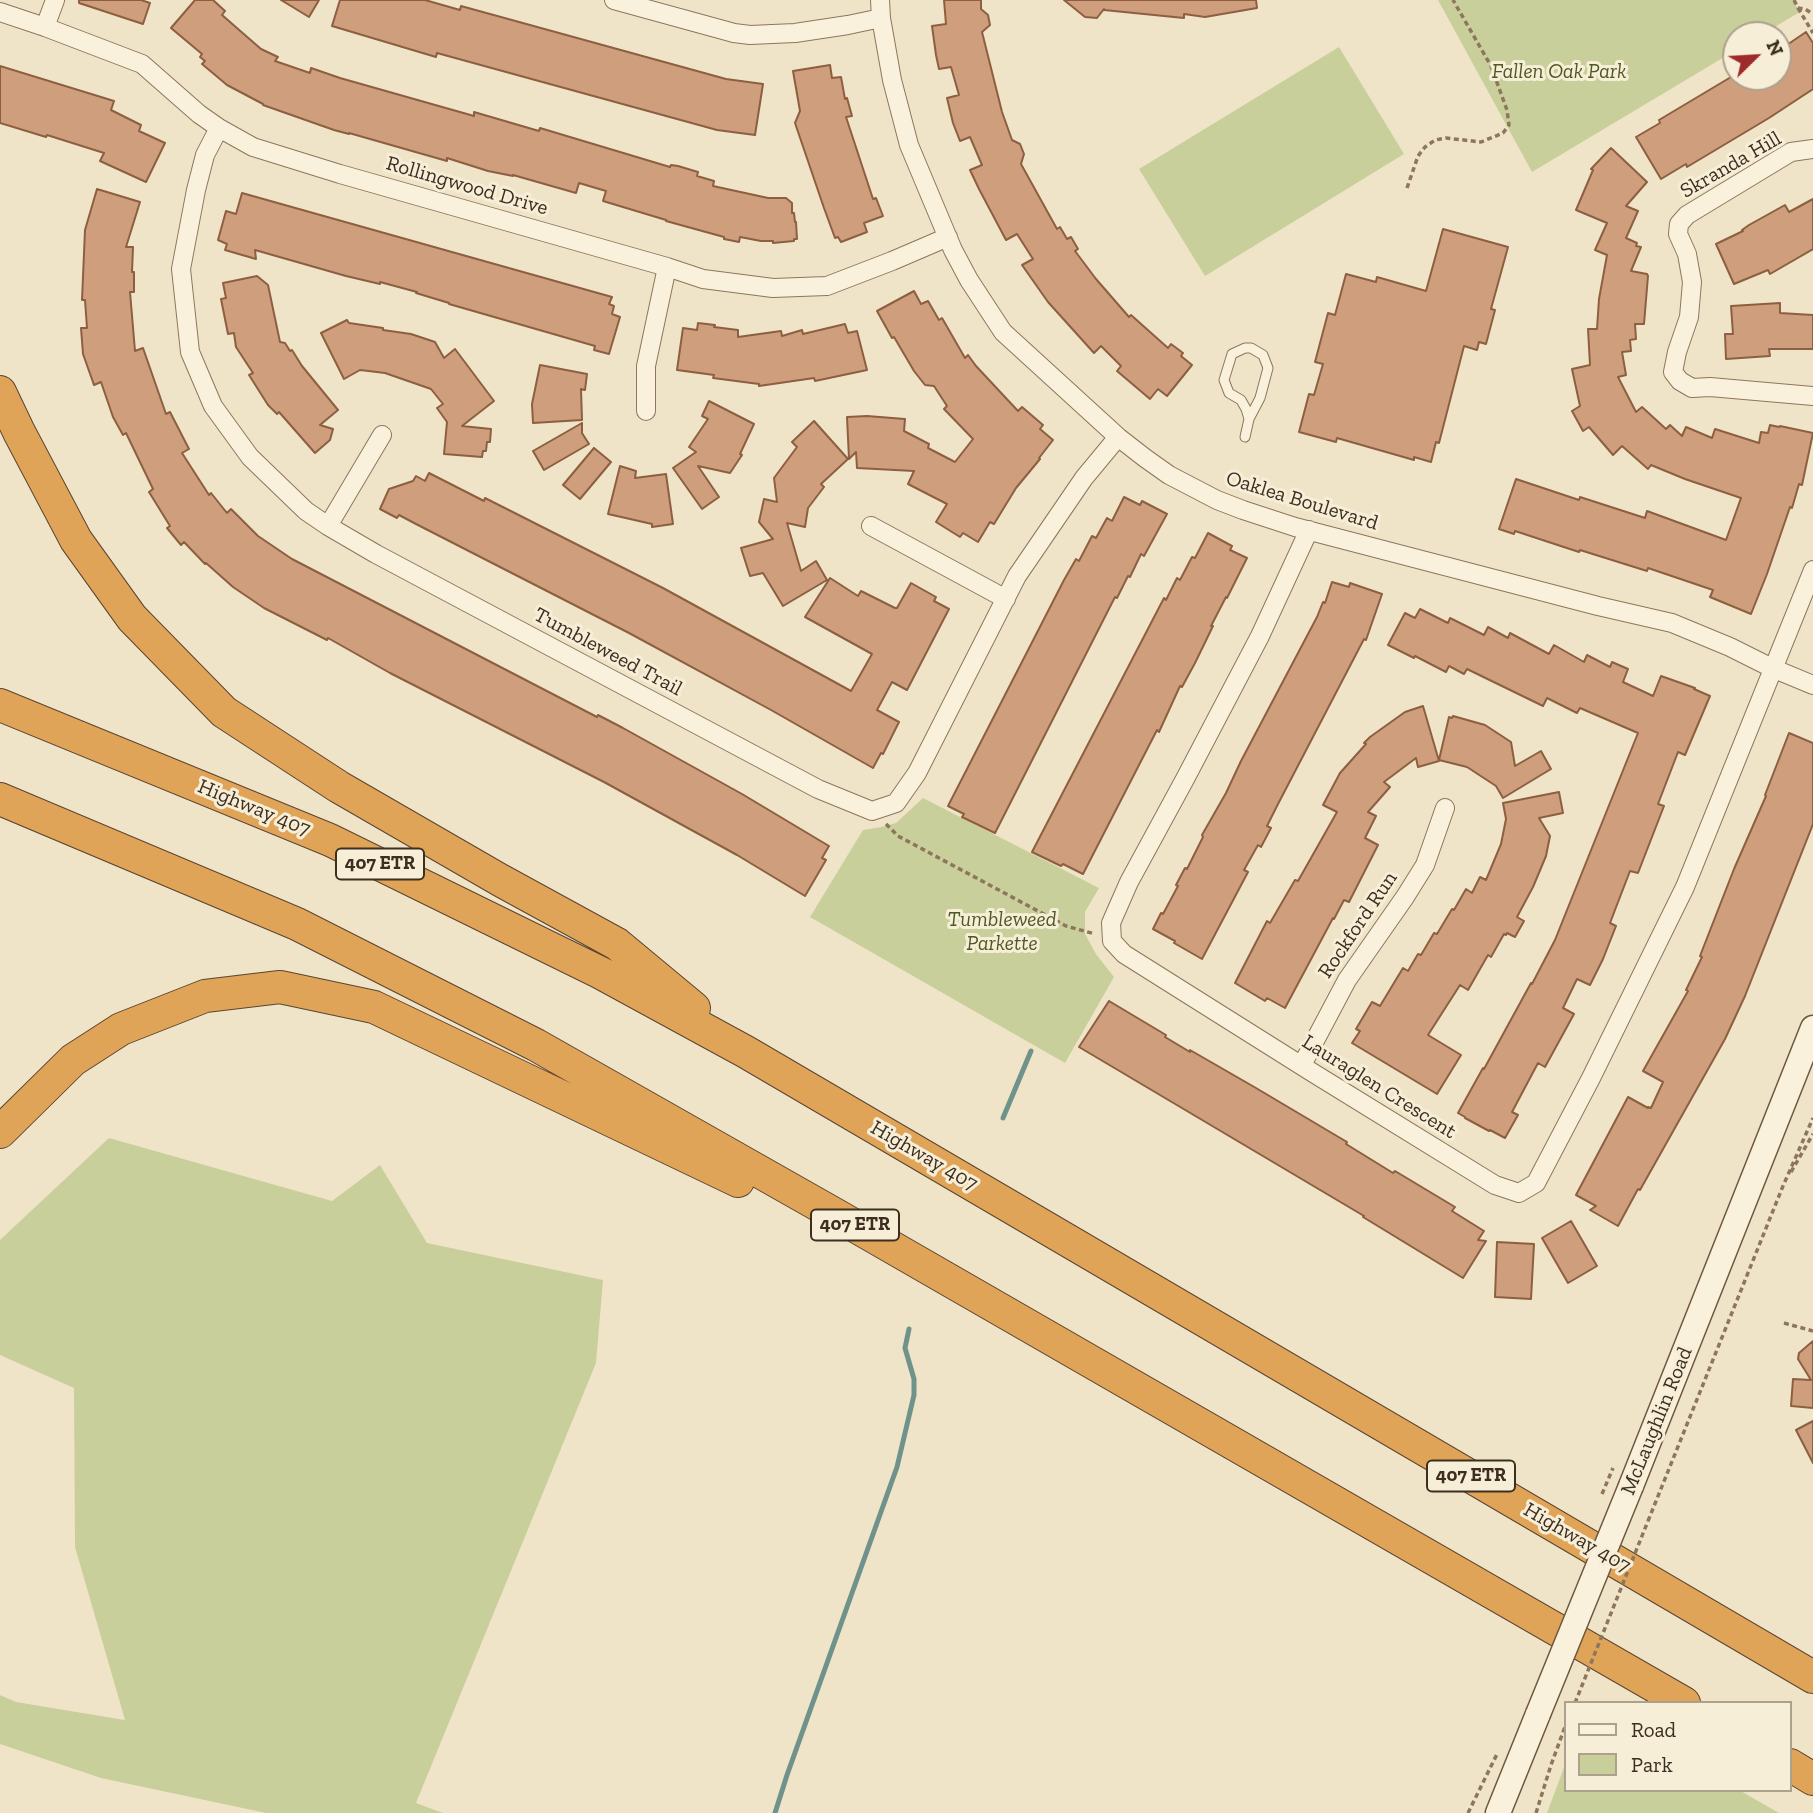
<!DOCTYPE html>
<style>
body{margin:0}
#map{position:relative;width:1813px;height:1813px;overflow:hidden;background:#f0e4c8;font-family:"Zilla Slab",serif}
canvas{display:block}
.legend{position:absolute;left:1564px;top:1701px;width:228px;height:91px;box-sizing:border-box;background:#f7eed8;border:2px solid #ada18e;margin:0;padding:9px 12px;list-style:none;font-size:21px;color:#3d2e20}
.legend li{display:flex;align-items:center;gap:14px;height:35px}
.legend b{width:35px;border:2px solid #ada18e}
.north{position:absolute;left:1722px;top:21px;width:70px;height:70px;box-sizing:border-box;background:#f7eed8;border:2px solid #ada18e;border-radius:50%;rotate:66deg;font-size:19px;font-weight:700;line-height:28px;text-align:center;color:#3d2e20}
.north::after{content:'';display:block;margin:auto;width:24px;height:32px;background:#9e2a2b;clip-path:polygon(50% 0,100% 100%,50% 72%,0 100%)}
</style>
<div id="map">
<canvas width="1813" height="1813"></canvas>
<ul class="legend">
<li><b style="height:9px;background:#faf1dc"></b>Road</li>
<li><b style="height:19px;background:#c9cf9b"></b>Park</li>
</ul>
<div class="north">N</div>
</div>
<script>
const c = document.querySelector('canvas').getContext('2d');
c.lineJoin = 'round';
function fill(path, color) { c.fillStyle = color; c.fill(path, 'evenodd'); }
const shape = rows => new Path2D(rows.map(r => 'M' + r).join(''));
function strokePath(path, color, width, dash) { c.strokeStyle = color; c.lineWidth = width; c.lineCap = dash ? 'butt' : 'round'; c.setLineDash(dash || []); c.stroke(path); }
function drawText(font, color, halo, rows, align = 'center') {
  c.font = font + ' "Zilla Slab",serif'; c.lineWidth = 6; c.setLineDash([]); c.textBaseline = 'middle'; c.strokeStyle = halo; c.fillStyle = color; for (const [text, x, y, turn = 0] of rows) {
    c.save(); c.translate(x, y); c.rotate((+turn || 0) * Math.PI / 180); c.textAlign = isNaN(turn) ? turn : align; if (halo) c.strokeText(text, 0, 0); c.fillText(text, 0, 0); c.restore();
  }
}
const green = shape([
 [1438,0,1793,0,1800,12,1761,35,1736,35,1736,50,1532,172],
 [1339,47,1404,154,1205,276,1139,169],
 [923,798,1099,888,1085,912,1085,934,1096,954,1114,977,1065,1063,810,917,863,830,881,827,896,823],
 [109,1138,332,1201,380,1165,427,1243,603,1280,596,1363,416,1803,443,1813,266,1813,101,1778,0,1744,0,1695,16,1702,125,1720,75,1547,74,1388,0,1355,0,1240],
 [1566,1762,1566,1790,1739,1790,1779,1813,1547,1813]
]);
const stream = shape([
 [1003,1118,1031,1051],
 [775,1813,787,1775,897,1467,914,1395,914,1379,905,1348,909,1329]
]);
const building = shape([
 [79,0,141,0,150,3,143,24,79,3,79,0],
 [195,0,213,0,225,11,222,15,261,49,278,57,275,61,310,73,311,68,340,78,474,116,474,112,539,131,540,128,670,167,671,165,678,166,698,172,697,176,714,181,713,186,768,198,786,198,792,203,792,213,794,213,795,222,796,222,797,239,794,239,794,241,773,243,773,241,761,241,740,237,739,242,724,239,724,237,666,221,666,220,603,201,606,191,579,183,576,193,513,175,513,176,488,171,447,158,447,161,349,133,349,134,334,130,263,105,263,104,227,85,202,64,205,61,200,57,202,54,171,28,195,0],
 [281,0,319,0,309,17,281,0],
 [340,0,425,0,460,10,461,6,726,79,763,84,755,135,717,130,437,53,436,57,332,26,340,0],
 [944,0,981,0,981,9,988,15,990,25,982,32,1002,112,1012,140,1020,144,1024,154,1021,164,1057,229,1060,227,1067,239,1071,237,1078,249,1075,251,1096,279,1129,317,1131,315,1168,348,1171,344,1183,353,1181,356,1192,365,1167,396,1158,389,1150,399,1117,371,1121,366,1101,346,1094,353,1048,302,1022,265,1033,259,1017,234,1006,240,979,189,970,170,982,165,970,137,960,141,953,123,947,98,959,95,951,67,939,69,936,55,932,26,946,24,944,0],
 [1064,0,1256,0,1257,8,1205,17,1184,14,1184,18,1104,10,1104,9,1097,18,1085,17,1064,0],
 [1806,32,1813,43,1813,89,1769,118,1687,167,1686,164,1661,179,1636,137,1660,123,1659,120,1731,77,1778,77,1778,51,1806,32],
 [830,65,832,78,841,77,845,99,847,98,852,116,846,117,873,199,876,198,883,216,864,223,867,232,841,242,838,237,835,238,824,208,795,123,800,111,793,71,830,65],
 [0,66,114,101,111,110,141,125,139,131,165,143,146,182,100,161,104,153,47,135,46,137,0,123,0,66],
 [1611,148,1647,182,1626,206,1638,211,1626,238,1637,243,1636,246,1641,247,1631,271,1647,274,1648,276,1644,324,1635,324,1636,339,1630,340,1631,351,1622,352,1626,375,1618,377,1636,412,1642,407,1666,429,1670,425,1682,436,1686,427,1712,438,1715,429,1759,443,1761,432,1768,433,1770,425,1779,427,1780,426,1813,433,1802,485,1799,484,1792,508,1790,507,1767,574,1751,614,1710,597,1713,590,1648,568,1647,571,1580,550,1579,552,1515,531,1514,534,1499,529,1516,479,1579,500,1580,497,1645,518,1647,511,1726,540,1741,498,1685,479,1651,465,1648,469,1622,446,1613,455,1589,427,1583,431,1572,411,1580,406,1572,369,1590,365,1588,329,1597,329,1599,299,1607,255,1595,250,1607,223,1576,210,1593,170,1591,169,1611,148],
 [97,189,140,202,126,247,133,247,132,272,134,272,134,292,130,292,135,351,143,348,166,414,170,412,189,449,182,453,209,495,211,493,227,513,231,509,258,536,292,559,597,717,598,715,623,728,742,794,829,846,822,858,826,860,805,896,737,855,604,782,390,673,328,638,327,640,264,608,233,587,206,563,205,564,184,542,181,545,167,528,170,526,149,492,153,489,126,433,123,435,113,417,101,382,94,385,83,354,81,328,87,328,85,300,82,300,85,230,97,189],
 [242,193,612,297,609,304,614,306,612,314,620,317,609,354,594,350,595,346,449,304,449,303,416,293,417,292,380,282,380,284,346,276,255,250,256,259,225,250,227,244,218,240,226,211,236,214,242,193],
 [1813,199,1813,249,1770,274,1768,270,1734,284,1716,244,1743,231,1742,230,1749,225,1785,205,1789,212,1813,199],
 [1443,229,1508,247,1491,309,1495,310,1486,344,1479,342,1477,350,1464,346,1439,443,1436,442,1431,462,1414,457,1414,460,1337,438,1336,442,1299,432,1309,394,1314,395,1323,364,1315,362,1328,313,1335,315,1346,274,1376,282,1377,277,1426,291,1443,229],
 [257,276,268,285,280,342,285,343,290,351,292,350,302,366,338,410,320,425,333,429,330,440,315,453,279,412,277,414,268,405,249,375,253,373,236,347,234,333,228,334,221,299,226,298,223,283,257,276],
 [914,291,921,304,928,301,939,320,942,318,965,358,968,355,976,366,1018,411,1022,407,1043,425,1040,429,1053,440,1039,458,1040,459,1016,488,994,524,990,522,978,542,963,533,960,537,936,522,947,504,908,484,914,471,857,468,856,452,849,459,847,417,867,416,905,419,904,431,929,444,928,448,955,462,973,439,944,409,947,406,934,386,925,385,914,371,894,337,892,338,877,311,914,291],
 [1780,303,1780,313,1813,315,1813,349,1769,349,1770,356,1726,359,1725,334,1733,334,1731,306,1780,303],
 [347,320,349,323,383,328,383,330,411,334,435,342,444,358,455,349,494,401,462,426,491,429,490,442,487,442,486,451,483,451,482,457,444,454,447,422,437,408,443,404,431,389,385,373,360,370,344,379,321,333,347,320],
 [698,323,715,325,714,327,738,330,738,337,781,331,782,336,802,330,803,334,845,324,848,333,857,331,867,370,815,381,814,378,759,386,759,384,713,378,714,375,677,370,683,328,697,330,698,323],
 [540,365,587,374,585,390,581,389,582,420,533,423,532,404,540,365],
 [709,401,754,424,740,454,742,455,730,473,698,466,719,497,702,509,673,468,696,452,689,447,708,419,702,416,709,401],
 [814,421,848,459,821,484,824,487,808,508,805,527,787,523,801,571,816,561,827,580,783,606,763,573,750,576,741,548,773,539,759,522,764,499,777,502,774,478,797,447,792,442,814,421],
 [582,423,582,433,589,444,544,470,533,451,582,423],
 [594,448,611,462,580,499,563,485,594,448],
 [620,466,636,471,635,478,666,474,673,524,652,527,652,524,608,514,620,466],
 [429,473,484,501,485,498,663,588,851,691,872,654,805,617,830,578,858,596,861,591,895,608,897,608,911,583,936,597,934,601,949,609,907,690,892,682,877,710,899,722,883,754,881,753,873,768,771,710,629,633,416,524,399,515,397,518,380,509,389,489,413,481,416,476,425,481,429,473],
 [1124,497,1140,505,1142,501,1167,514,1144,556,1141,554,1130,577,1128,576,1117,598,1115,597,995,833,962,817,964,814,948,806,1064,580,1076,559,1079,561,1092,536,1096,538,1107,518,1112,521,1124,497],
 [1208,533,1232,546,1230,550,1247,558,1227,598,1226,597,1211,626,1213,626,1195,663,1182,687,1180,686,1159,732,1157,730,1083,874,1063,864,1061,866,1032,852,1164,598,1166,600,1177,578,1180,580,1192,557,1195,558,1208,533],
 [1332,582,1349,587,1350,583,1382,594,1366,640,1364,639,1278,804,1267,826,1271,828,1261,847,1258,845,1244,870,1248,872,1202,959,1174,943,1175,941,1153,929,1161,913,1163,914,1178,886,1176,885,1185,868,1187,869,1203,837,1202,835,1226,793,1241,761,1317,617,1323,602,1325,603,1332,582],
 [1420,609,1448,623,1450,618,1484,635,1488,627,1508,638,1510,633,1549,654,1554,645,1584,662,1587,655,1610,667,1612,662,1628,669,1623,682,1653,696,1661,676,1695,688,1694,689,1710,696,1685,755,1678,752,1658,804,1664,806,1638,873,1630,871,1610,923,1616,926,1603,959,1590,985,1577,979,1563,1008,1574,1014,1545,1067,1538,1063,1512,1112,1518,1115,1505,1138,1490,1130,1489,1131,1465,1118,1465,1117,1458,1113,1483,1068,1484,1069,1531,983,1532,984,1555,940,1638,733,1580,708,1577,713,1547,698,1543,706,1467,669,1464,674,1449,666,1446,672,1415,656,1414,658,1388,645,1405,613,1415,618,1420,609],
 [1423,706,1439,761,1418,767,1416,758,1384,782,1390,787,1368,812,1376,816,1365,838,1378,845,1349,902,1344,900,1334,919,1333,918,1285,1008,1267,998,1265,1001,1235,983,1267,921,1270,923,1295,880,1298,881,1337,812,1323,805,1340,773,1366,744,1364,743,1370,737,1405,712,1423,706],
 [1453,716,1485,725,1511,742,1515,766,1541,751,1551,769,1503,798,1496,786,1467,767,1439,760,1449,717,1452,718,1453,716],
 [1789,733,1813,743,1813,824,1745,996,1725,1039,1640,1190,1638,1189,1618,1226,1590,1210,1596,1206,1576,1195,1628,1097,1648,1108,1648,1107,1651,1108,1663,1082,1643,1071,1688,991,1686,990,1702,957,1700,956,1734,869,1766,796,1765,795,1789,733],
 [1559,792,1563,813,1539,818,1550,836,1546,856,1533,887,1517,917,1524,921,1515,937,1507,933,1506,935,1504,934,1491,957,1488,955,1468,990,1460,985,1428,1035,1461,1055,1437,1094,1352,1043,1360,1031,1356,1029,1372,1002,1380,1006,1403,968,1408,971,1418,954,1421,955,1434,933,1437,934,1452,909,1454,910,1466,889,1472,893,1480,877,1486,880,1501,844,1506,819,1503,803,1559,792],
 [1109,1001,1166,1035,1165,1037,1190,1052,1190,1050,1256,1088,1347,1142,1346,1144,1393,1173,1395,1171,1455,1207,1452,1211,1484,1231,1478,1240,1486,1241,1463,1278,1363,1217,1364,1216,1079,1047,1109,1001],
 [1571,1221,1597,1266,1568,1283,1542,1238,1571,1221],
 [1497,1242,1534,1244,1531,1299,1495,1297,1497,1242],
 [1813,1341,1813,1408,1791,1406,1793,1379,1811,1380,1798,1359,1799,1353,1813,1341],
 [1813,1421,1813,1463,1796,1430,1813,1421]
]);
const path = shape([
 [1794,0,1798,8,1805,9,1813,14],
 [1798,8,1813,33],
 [1407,188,1418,156,1425,147,1435,140,1446,138,1481,142,1503,133,1509,125,1507,110,1491,66,1453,0],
 [886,824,898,836,1066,926,1095,934],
 [1791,1172,1813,1134],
 [1784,1323,1813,1331],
 [1648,1521,1783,1186,1813,1118],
 [1468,1813,1498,1752],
 [1536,1813,1551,1765,1566,1724]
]);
const lane = shape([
 [1245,437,1249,419,1260,398,1268,368,1263,355,1251,348,1245,348,1232,354,1224,380,1229,393,1241,400,1246,409,1249,419]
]);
const street = shape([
 [614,0,734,33,750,35,795,33,848,25,881,18],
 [880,0,881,18,892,80,909,145,953,250,969,280,1003,332,1118,437,1145,458,1169,475,1217,500,1243,510,1295,527,1598,606,1672,623,1730,647,1772,668,1813,685],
 [0,12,45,27,142,64,199,114,219,128,253,147,340,174,667,267,703,279,773,288,827,286,892,261,948,237],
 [45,27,55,0],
 [219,128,205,155,196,190,181,269,190,352,213,406,250,457,306,511,328,526,376,554,818,789,872,811,896,803,917,773,1017,576,1084,478,1118,437],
 [1813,149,1791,152,1687,215,1679,224,1678,234,1687,254,1692,282,1689,317,1677,352,1673,372,1680,381,1692,388,1710,387,1813,396],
 [646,411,646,366,667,267],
 [328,526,382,435],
 [871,526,1006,599],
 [1309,530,1260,636,1185,779,1129,882,1111,923,1112,941,1124,954,1310,1071,1495,1185,1519,1193,1536,1183,1591,1078,1685,887,1813,570],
 [1302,1065,1347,980,1405,897,1425,865,1445,808]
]);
const secondary = shape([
 [1631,1486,1813,1028],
 [1498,1813,1538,1714]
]);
const highway = shape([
 [0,392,19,432,76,540,132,618,224,712,339,787,500,880,617,944,694,1008],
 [0,705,330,840,601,973,746,1052,1813,1677],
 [0,799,297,924,536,1045,836,1215,1684,1703],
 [0,1132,73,1060,121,1029,205,996,280,987,374,1007,738,1181],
 [1790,1765,1813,1779]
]);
const pathBridge = shape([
 [1602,1494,1613,1468],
 [1575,1703,1648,1521]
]);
const secondaryBridge = shape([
 [1538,1714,1631,1486]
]);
const shields = [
 [380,864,88],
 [855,1225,88],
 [1471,1476,88]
];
const shieldNames = [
 ["407 ETR",380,864],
 ["407 ETR",855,1225],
 ["407 ETR",1471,1476]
];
const parkNames = [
 ["Fallen Oak Park",1559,72],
 ["Tumbleweed",1002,920],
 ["Parkette",1002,944]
];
const streetNames = [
 ["Skranda Hill",1731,165,-30],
 ["Rollingwood Drive",467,186,16],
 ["Oaklea Boulevard",1302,501,17],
 ["Tumbleweed Trail",608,652,28],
 ["Highway 407",254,808,22],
 ["Rockford Run",1358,925,-56],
 ["Lauraglen Crescent",1379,1087,32],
 ["Highway 407",924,1156,30],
 ["McLaughlin Road",1657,1421,-68],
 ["Highway 407",1577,1538,30]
];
fill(green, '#c9cf9b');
strokePath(stream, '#6f938a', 5);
fill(building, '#cf9f7d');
strokePath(building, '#8d5f41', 2);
strokePath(lane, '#8d765c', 11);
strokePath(street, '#8d765c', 20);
strokePath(secondary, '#6f573f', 27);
strokePath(highway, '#5b4430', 34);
strokePath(path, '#8d765c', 3.5, [5, 3.5]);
strokePath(lane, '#faf1dc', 9);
strokePath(street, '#faf1dc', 18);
strokePath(secondary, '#faf1dc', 24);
strokePath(highway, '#e0a458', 32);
strokePath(secondaryBridge, '#6f573f', 27, []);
strokePath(pathBridge, '#8d765c', 3.5, [5, 3.5]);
strokePath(secondaryBridge, '#faf1dc', 24);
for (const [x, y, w] of shields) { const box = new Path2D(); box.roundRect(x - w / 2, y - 15.5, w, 31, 5); c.fillStyle = '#f7eed8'; c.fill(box); strokePath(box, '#3d2e20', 2); }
drawText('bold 19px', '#3d2e20', null, shieldNames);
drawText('italic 21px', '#4d5a26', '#f7eed8', parkNames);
drawText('21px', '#3d2e20', '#f7eed8', streetNames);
</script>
